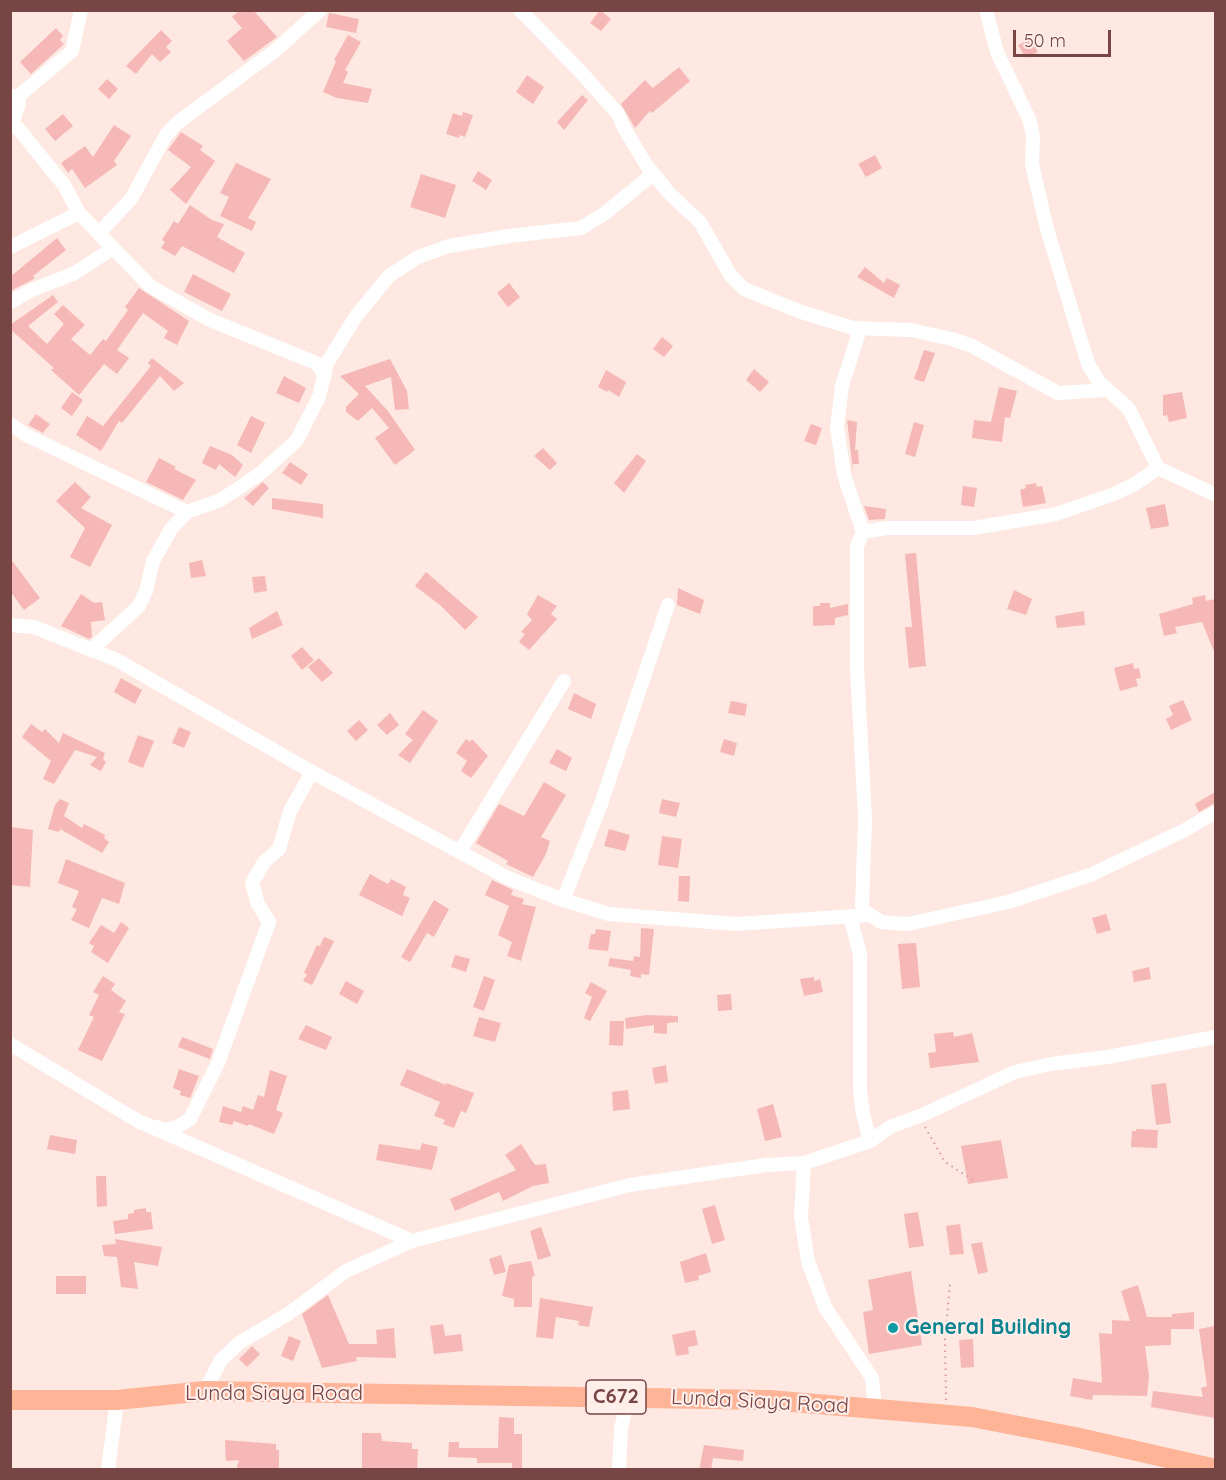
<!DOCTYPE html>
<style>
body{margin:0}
#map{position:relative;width:1226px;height:1480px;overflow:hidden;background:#fee8e1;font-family:Quicksand,sans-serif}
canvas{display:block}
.frame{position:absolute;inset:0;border:12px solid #784545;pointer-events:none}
.scale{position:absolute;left:1013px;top:30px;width:98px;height:27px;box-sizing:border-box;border:3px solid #784545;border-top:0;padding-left:8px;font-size:18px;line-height:21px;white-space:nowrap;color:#784545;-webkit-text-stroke:4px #ffeee9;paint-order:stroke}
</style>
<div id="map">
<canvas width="1226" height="1480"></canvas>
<div class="frame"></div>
<div class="scale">50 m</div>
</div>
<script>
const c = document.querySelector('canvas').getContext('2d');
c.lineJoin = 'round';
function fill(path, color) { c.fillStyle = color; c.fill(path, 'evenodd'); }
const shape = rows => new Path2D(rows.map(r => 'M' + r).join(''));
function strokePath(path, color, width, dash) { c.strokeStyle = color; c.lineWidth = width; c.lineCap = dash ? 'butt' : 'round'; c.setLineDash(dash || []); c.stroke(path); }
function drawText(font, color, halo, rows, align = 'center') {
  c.font = font + ' Quicksand,sans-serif'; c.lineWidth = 4.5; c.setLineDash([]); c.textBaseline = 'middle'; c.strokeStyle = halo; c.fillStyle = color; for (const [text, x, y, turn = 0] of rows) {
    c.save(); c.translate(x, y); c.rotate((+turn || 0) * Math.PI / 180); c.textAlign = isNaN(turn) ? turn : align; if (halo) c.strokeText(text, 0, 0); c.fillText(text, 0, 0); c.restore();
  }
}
const building = shape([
 [240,10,253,10,277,37,244,61,227,41,242,28,232,17],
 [600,10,611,19,601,31,590,23],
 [329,13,359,19,356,33,326,27],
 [56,28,63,36,60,40,64,44,31,74,20,62],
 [161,30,172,41,166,47,171,52,160,62,152,54,136,74,126,66],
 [348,35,361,42,345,70,348,72,343,83,372,89,368,103,337,98,323,92,336,61,334,60],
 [1031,39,1038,52,1026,58,1018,45],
 [679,67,690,81,652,113,650,111,635,128,621,104,645,80,653,88],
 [527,75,544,87,533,104,516,92],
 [107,79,118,89,109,99,98,89],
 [582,95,588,100,564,130,557,122],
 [463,112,473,115,465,137,460,135,459,138,446,134,453,113,462,116],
 [63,114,73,126,55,141,45,129],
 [114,125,131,136,114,161,117,165,85,188,72,169,68,173,61,163,85,146,93,157],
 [181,132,203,146,200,150,215,161,186,204,170,190,191,167,168,150],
 [875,155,882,168,866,177,858,164],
 [236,163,271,179,248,218,256,222,252,231,220,216,229,197,220,193],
 [478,171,492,180,486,190,472,181],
 [421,174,456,185,445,218,410,207],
 [190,205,212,220,224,224,217,237,245,253,234,273,182,246,175,256,161,248,165,242,162,240,174,221,178,224],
 [57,238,66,250,33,276,35,278,32,280,10,291,10,277],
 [865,267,884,283,887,278,900,285,894,298,857,277],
 [193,274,231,294,222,311,184,292],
 [509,283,520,297,508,307,497,293],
 [139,288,189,321,177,345,164,338,168,331,143,313,117,350,129,358,117,374,104,364,79,395,51,370,54,368,10,329,10,325,53,295,58,302,28,326,47,344,64,324,54,314,63,305,85,325,71,339,90,355,103,339,106,341,128,310,125,307],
 [662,337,673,346,664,357,653,349],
 [924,350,935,353,924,382,914,379],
 [152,358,184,383,174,391,160,376,122,423,119,421,101,451,76,435,87,416,103,426,151,366,148,363],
 [390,359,407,391,409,409,395,410,391,377,365,386,388,411,415,450,395,465,375,438,389,428,372,408,358,421,346,412,346,407,359,394,340,376],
 [754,369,769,382,760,392,746,380],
 [606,370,626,382,619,397,608,390,607,392,598,387],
 [284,376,306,388,299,403,276,393],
 [999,387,1017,391,1010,418,1005,417,1002,442,972,438,974,420,991,422],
 [72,392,83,400,72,416,61,408],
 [1182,392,1187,418,1169,422,1167,415,1163,416,1163,395],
 [36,414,50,424,43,433,28,425],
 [251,416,265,423,251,453,237,445],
 [847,420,857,422,855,450,858,450,859,464,853,464,853,471],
 [914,422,924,425,915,457,905,454],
 [811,424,822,428,816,445,804,441],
 [210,446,232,455,243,465,235,477,219,464,216,470,202,463],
 [543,448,557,463,550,470,534,456],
 [637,454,646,461,624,493,614,483],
 [159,458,176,467,174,469,196,480,183,500,146,482],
 [290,462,308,474,301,485,282,473],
 [75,482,91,497,81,508,112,525,90,567,70,557,85,528,56,501],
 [263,482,269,488,253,506,244,498],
 [1036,483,1037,487,1042,486,1046,503,1023,507,1020,490,1026,488,1025,485],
 [963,486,977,488,974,507,961,505],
 [272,498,323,504,323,518,272,509],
 [1165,504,1169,526,1151,529,1146,508],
 [864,506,886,509,885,519,869,520],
 [916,553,926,666,909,668,905,627,912,627,905,554],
 [10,558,40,598,24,610,10,591],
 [202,560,206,576,191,578,189,563],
 [426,572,478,617,465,630,440,605,415,586],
 [265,576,267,591,254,593,252,577],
 [678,588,704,600,700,614,677,605],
 [1014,590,1032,599,1026,615,1007,609],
 [81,594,94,603,102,602,105,620,91,622,92,637,89,639,61,626],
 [538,595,557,606,551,614,557,619,529,650,519,642,525,634,521,632,532,620,527,614],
 [1205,595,1206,601,1215,599,1215,654,1202,622,1175,627,1177,633,1164,636,1159,614,1193,604,1192,598],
 [820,603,830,603,830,608,848,604,848,615,835,618,835,625,813,626,813,606,820,606],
 [277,611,283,625,252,639,249,628],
 [1084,611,1085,625,1057,628,1055,616],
 [302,647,314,660,302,670,291,656],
 [319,658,333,673,322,682,308,667],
 [1133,663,1134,669,1139,668,1141,678,1136,679,1138,686,1120,691,1114,668],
 [121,678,142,690,135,704,114,692],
 [574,693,596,704,591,719,568,709],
 [1183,700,1192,720,1171,730,1166,719,1173,715,1169,706],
 [731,701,747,704,745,716,728,713],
 [423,710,438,721,410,763,398,755,413,740,405,734],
 [390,713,399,725,387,735,377,725],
 [359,720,368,730,356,741,347,731],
 [31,724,42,732,45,729,59,743,63,733,105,753,103,759,106,762,101,771,90,765,97,757,75,750,54,784,43,779,51,761,22,737],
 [179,727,191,732,184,748,172,743],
 [138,735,154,741,143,768,128,762],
 [466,739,470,742,472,739,488,756,471,778,461,771,467,761,456,753],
 [724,739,737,743,734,756,720,752],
 [557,749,572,758,566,771,549,763],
 [544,782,566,795,541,837,550,841,546,854,533,877,506,864,508,861,476,843,499,804,524,816],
 [1215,792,1215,803,1199,812,1195,804],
 [60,799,69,803,64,816,82,828,84,824,105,835,104,838,109,842,102,853,60,829,59,832,48,829,55,805],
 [662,799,680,803,676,817,659,813],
 [10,827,33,830,30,887,10,885],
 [609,829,630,835,625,851,604,846],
 [662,836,682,839,678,868,658,865],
 [66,859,125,883,119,904,102,898,89,928,71,920,77,909,72,907,79,891,58,883],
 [370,874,388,884,391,879,406,887,403,895,410,898,402,916,359,895],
 [679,876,690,876,689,902,678,901],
 [492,880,513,890,511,895,524,899,522,904,536,907,521,961,507,956,512,942,498,935,509,906,485,895],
 [434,900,449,909,434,937,427,933,410,962,401,957],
 [1106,914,1111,930,1097,934,1092,918],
 [121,922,129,928,108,963,91,952,94,946,89,943,101,925,114,933],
 [641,928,654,929,649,975,641,974,641,978,630,976,631,970,608,966,610,958,633,961,634,956,640,957],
 [596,929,611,931,608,951,588,949,591,934,595,934],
 [324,937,334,941,312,985,303,981,307,974,304,973,317,945,320,946],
 [916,943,920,987,902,989,898,944],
 [455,955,470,959,466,972,451,967],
 [1149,967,1151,979,1134,982,1132,971],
 [103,976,115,984,111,990,126,1001,119,1012,125,1014,102,1061,78,1050,94,1017,89,1015,99,995,93,992],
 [484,976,495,980,484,1011,473,1007],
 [814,977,814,981,820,979,823,992,804,996,800,979],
 [346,981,364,991,357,1004,339,994],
 [591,982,607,991,590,1021,584,1018,592,997,585,993],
 [731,994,732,1010,718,1011,717,995],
 [647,1015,678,1016,678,1022,667,1023,667,1034,654,1033,654,1025,626,1029,625,1018],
 [479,1017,501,1023,495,1042,473,1036],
 [610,1021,624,1021,623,1046,609,1045],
 [306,1025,332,1037,326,1050,298,1039],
 [953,1032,954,1037,972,1033,979,1062,930,1068,928,1053,936,1052,934,1034],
 [182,1037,213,1049,210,1059,178,1047],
 [666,1065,668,1082,655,1084,652,1068],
 [179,1069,199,1076,190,1098,180,1095,181,1091,173,1088],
 [407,1069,446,1085,446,1083,474,1093,466,1113,461,1111,454,1128,443,1124,445,1120,434,1116,440,1102,400,1085],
 [270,1070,287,1076,276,1110,283,1113,274,1134,249,1124,248,1126,234,1121,232,1125,219,1122,223,1106,241,1112,243,1106,253,1110,258,1095,264,1097],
 [1166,1083,1171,1123,1156,1125,1151,1085],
 [628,1090,630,1109,613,1111,612,1092],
 [773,1104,782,1137,765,1141,757,1109],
 [1136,1129,1158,1130,1157,1148,1131,1147,1132,1131,1136,1131],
 [50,1135,77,1140,75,1154,47,1149],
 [1001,1140,1008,1178,968,1184,961,1146],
 [422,1143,438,1147,432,1170,376,1160,379,1144,420,1150],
 [521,1144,535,1165,546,1164,549,1183,533,1186,503,1201,499,1192,455,1211,450,1199,516,1170,505,1155],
 [96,1176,106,1176,107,1206,97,1207],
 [715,1205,725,1240,712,1244,702,1209],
 [146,1208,146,1212,151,1212,153,1229,115,1234,113,1221,128,1219,128,1214,134,1213,134,1210],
 [918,1212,924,1246,909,1248,904,1214],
 [960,1224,964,1254,950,1255,946,1226],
 [541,1227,551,1256,538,1260,530,1231],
 [115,1239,162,1247,158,1266,134,1262,138,1289,121,1287,117,1257,104,1256,102,1245,116,1244],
 [982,1242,988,1272,978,1274,971,1244],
 [706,1253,711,1272,698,1276,699,1280,685,1283,680,1262],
 [501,1255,506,1272,494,1275,489,1259],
 [531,1261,535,1276,532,1277,532,1307,514,1307,514,1299,502,1296,509,1265],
 [911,1271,922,1345,869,1354,863,1312,873,1310,868,1280],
 [56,1276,86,1276,86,1294,56,1294],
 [1138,1285,1147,1317,1172,1317,1172,1314,1194,1312,1194,1329,1171,1329,1171,1345,1145,1346,1149,1376,1147,1396,1093,1395,1092,1400,1070,1396,1073,1378,1102,1383,1099,1333,1112,1334,1112,1320,1130,1321,1121,1291],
 [328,1295,349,1344,377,1344,376,1330,394,1328,396,1358,356,1357,357,1361,322,1368,302,1314],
 [540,1298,593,1307,589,1327,578,1325,579,1321,556,1317,553,1339,536,1337],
 [443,1324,445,1336,461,1334,463,1351,434,1354,430,1326],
 [1215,1326,1215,1418,1151,1407,1153,1391,1203,1397,1201,1388,1207,1386,1199,1329],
 [695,1330,698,1345,688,1347,689,1354,676,1356,672,1335],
 [289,1336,301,1341,293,1361,281,1356],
 [973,1339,974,1367,961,1368,959,1340],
 [252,1346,260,1354,247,1367,239,1359],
 [499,1417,514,1418,514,1434,522,1434,522,1470,512,1470,512,1463,477,1463,477,1458,448,1457,449,1442,459,1442,459,1448,498,1448],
 [362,1433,381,1433,382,1441,412,1443,412,1449,418,1449,417,1470,362,1470],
 [225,1440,276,1444,276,1450,279,1450,279,1470,236,1470,239,1460,226,1461],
 [704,1445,744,1450,743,1461,713,1458,711,1470,699,1470]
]);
const path = shape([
 [925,1127,945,1162,973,1180],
 [946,1400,945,1339,950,1283]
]);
const minor = shape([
 [520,10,579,70,618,114,624,128,647,166,669,193,700,222,731,276,744,289,801,312,853,328,911,330,952,339,970,345,1058,393,1107,390],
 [986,10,997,52,1030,121,1033,137,1032,164,1047,229,1088,364,1099,382,1129,409,1158,468,1216,495],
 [10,95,19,103,13,122,64,185,79,213,150,286,210,320,316,363,325,375],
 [15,99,72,51,81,10],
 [100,232,131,199,166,135,177,123,276,50,320,10],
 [10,247,79,213],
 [10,302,32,290,75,273,113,248],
 [860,329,842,386,837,427,844,475,863,532],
 [10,424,26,435,187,512],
 [1158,468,1135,484,1114,494,1056,514,974,528,886,528,863,532,857,546,857,667,865,818,862,907,864,911,881,922,908,924,1008,902,1090,875,1185,830,1216,812],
 [10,625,34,627,117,660,312,772,508,878,563,900,609,914,737,924,869,915],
 [93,648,139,606,146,591,153,561,171,529,187,512,218,501,236,490,262,472,297,440,319,397,327,363,356,316,389,276,418,257,449,246,509,236,581,228,604,214,653,174],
 [460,851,564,681],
 [563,900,601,804,668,605],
 [850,917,860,954,860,1090,863,1114,870,1141],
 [10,1044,138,1121,412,1241],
 [157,1127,164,1130,177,1127,190,1119,218,1063,269,922,258,904,252,883,264,862,279,849,290,811,312,772],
 [804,1163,801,1217,808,1261,825,1307,872,1378,875,1408],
 [205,1391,221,1360,239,1343,288,1314,346,1271,412,1241,630,1185,766,1165,804,1163,870,1141,892,1126,920,1116,1015,1072,1051,1064,1107,1057,1216,1037],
 [108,1470,117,1400],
 [619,1470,621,1429,628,1397]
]);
const primary = shape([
 [10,1400,117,1400,205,1391,769,1400,972,1417,1075,1437,1216,1469]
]);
const markers = [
 [893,1328,6,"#0f9aa8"]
];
const shields = [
 [616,1397,60]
];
const shieldNames = [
 ["C672",616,1397]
];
const cultureNames = [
 ["General Building",905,1328]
];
const streetNames = [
 ["Lunda Siaya Road",274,1394],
 ["Lunda Siaya Road",760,1402,3]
];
fill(building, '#f6b8b6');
strokePath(path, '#db9b99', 2, [1.5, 4.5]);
strokePath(minor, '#fff', 14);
strokePath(primary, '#ffb397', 20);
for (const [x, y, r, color] of markers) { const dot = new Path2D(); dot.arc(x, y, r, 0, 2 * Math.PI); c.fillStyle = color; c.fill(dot); strokePath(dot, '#ffeee9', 2); }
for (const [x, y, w] of shields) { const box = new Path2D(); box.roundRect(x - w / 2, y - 17, w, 34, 4.5); c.fillStyle = '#ffeee9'; c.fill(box); strokePath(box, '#784545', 1.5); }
drawText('bold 20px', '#784545', null, shieldNames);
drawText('bold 21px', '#0d838f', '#ffeee9', cultureNames, 'left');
drawText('21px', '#784545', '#ffeee9', streetNames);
</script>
